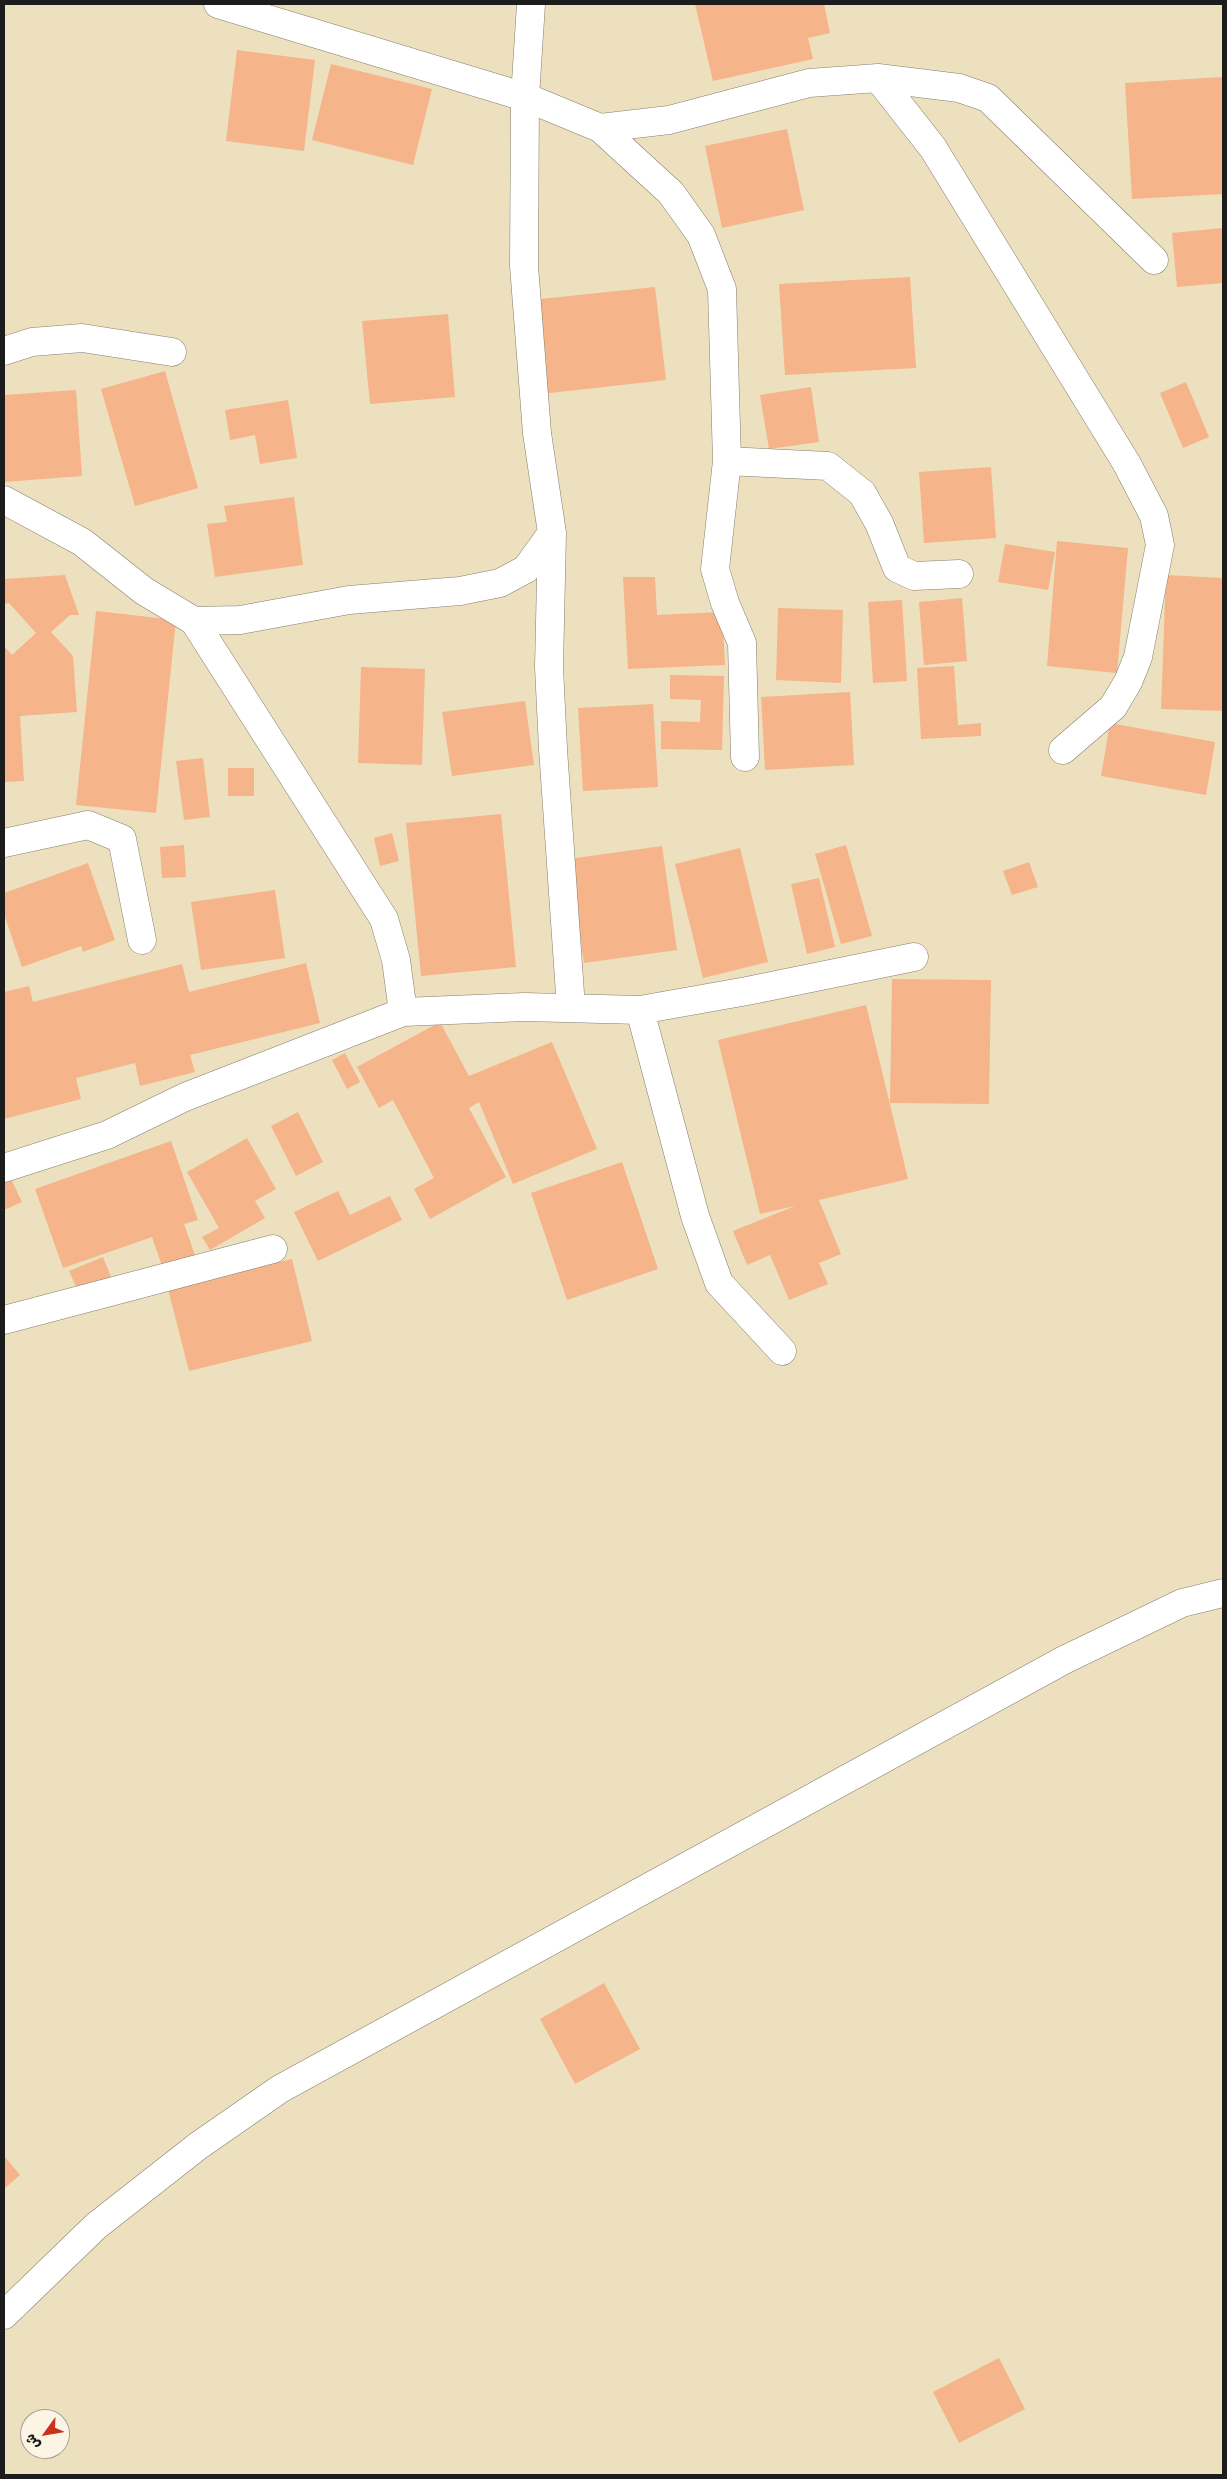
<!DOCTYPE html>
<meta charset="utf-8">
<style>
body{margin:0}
#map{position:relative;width:1227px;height:2479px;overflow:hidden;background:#ede0be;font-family:Mynerve,"Playpen Sans Arabic",sans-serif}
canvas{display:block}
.frame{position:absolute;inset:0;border:5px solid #1c1c1c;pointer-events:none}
.north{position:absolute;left:20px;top:2409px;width:50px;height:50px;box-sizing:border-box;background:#fcf5e5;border:1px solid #a29e95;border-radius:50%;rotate:238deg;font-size:14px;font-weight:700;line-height:20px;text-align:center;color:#1c1c1c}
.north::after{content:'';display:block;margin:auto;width:18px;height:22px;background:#c8321e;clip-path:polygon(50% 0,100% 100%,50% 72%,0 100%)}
</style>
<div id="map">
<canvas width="1227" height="2479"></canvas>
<div class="frame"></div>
<div class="north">ش</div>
</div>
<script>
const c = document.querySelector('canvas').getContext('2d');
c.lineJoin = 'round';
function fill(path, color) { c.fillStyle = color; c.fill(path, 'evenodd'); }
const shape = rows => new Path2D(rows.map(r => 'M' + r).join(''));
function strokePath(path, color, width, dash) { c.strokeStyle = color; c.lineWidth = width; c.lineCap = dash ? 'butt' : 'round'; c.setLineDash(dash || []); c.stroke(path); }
const building = shape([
 [695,4,824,4,830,33,808,38,813,59,713,81],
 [237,50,315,60,304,151,226,141],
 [331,64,432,89,413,165,312,140],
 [1223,77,1223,194,1132,199,1125,83],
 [787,129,804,210,722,228,705,146],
 [1223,228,1223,283,1177,287,1172,233],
 [910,277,916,368,785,375,779,284],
 [655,287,666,380,541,394,531,300],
 [448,314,455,397,370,404,362,321],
 [165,371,198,488,135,506,101,389],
 [1186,382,1209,437,1183,448,1160,393],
 [811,387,819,442,769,449,760,395],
 [76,390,82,476,4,482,4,395],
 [288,400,297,458,260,464,255,435,230,440,225,410],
 [991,467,996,538,924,543,919,472],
 [294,497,303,565,215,577,207,524,227,522,224,506],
 [1057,541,1128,548,1117,673,1047,666],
 [1005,544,1055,552,1048,590,998,582],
 [65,575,79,615,70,615,51,632,73,656,77,712,20,716,24,781,4,782,4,646,12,655,36,633,9,603,4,604,4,579],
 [1166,575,1223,578,1223,711,1161,709],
 [623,577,655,577,657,615,722,612,725,665,628,669],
 [962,598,967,661,924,665,919,602],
 [902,600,907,681,873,683,868,602],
 [778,608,843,610,841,683,776,680],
 [96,611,176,620,156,813,76,805],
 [954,666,958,725,981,723,981,736,921,739,917,668],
 [361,667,425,669,422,765,358,763],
 [670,675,724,676,722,750,661,749,661,721,700,722,701,700,670,699],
 [850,692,854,765,765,770,761,697],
 [525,701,534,765,452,776,442,712],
 [653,704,658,787,583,791,578,708],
 [1110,723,1215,742,1206,795,1101,776],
 [203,758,210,817,184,820,176,761],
 [228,768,254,768,254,796,228,796],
 [501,814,516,967,421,976,406,823],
 [392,833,399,861,380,866,374,838],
 [184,845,186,877,162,878,160,847],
 [846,845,872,936,841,944,815,854],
 [662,846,677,950,584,963,569,859],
 [740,848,768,962,703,978,675,864],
 [1029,862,1038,887,1012,895,1003,871],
 [88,863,115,940,83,952,81,946,22,967,4,914,4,893],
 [819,878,835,947,807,954,791,884],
 [275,890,285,958,201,970,191,902],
 [306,963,320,1023,190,1055,195,1072,140,1086,135,1063,76,1078,81,1099,4,1119,4,992,29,986,33,1002,182,964,189,992],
 [892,979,991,980,989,1104,890,1103],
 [866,1005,908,1179,819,1200,841,1254,819,1263,828,1284,789,1300,770,1255,747,1265,733,1231,795,1206,760,1214,718,1040],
 [440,1022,469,1076,552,1042,597,1149,513,1184,479,1102,469,1108,506,1177,430,1219,414,1189,434,1178,393,1100,379,1108,357,1067],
 [345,1053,360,1082,347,1089,332,1060],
 [298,1112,323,1162,296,1176,271,1126],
 [247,1138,276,1189,255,1201,265,1218,210,1250,202,1237,219,1228,187,1172],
 [171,1141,198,1220,184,1224,195,1255,162,1266,152,1237,63,1268,35,1189],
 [622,1162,658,1269,567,1300,531,1193],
 [9,1175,22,1202,4,1210,4,1177],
 [338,1191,350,1215,390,1196,402,1220,318,1261,294,1212],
 [103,1257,111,1277,78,1291,69,1271],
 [292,1259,312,1341,189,1371,168,1289],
 [604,1983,640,2049,575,2084,540,2019],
 [4,2156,20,2175,4,2189],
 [999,2358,1025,2409,959,2443,933,2392]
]);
const minor = shape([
 [218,4,525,97,600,128,669,120,809,83,878,78,933,148,1127,464,1154,516,1160,545,1138,657,1128,682,1113,707,1063,750],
 [878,78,959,88,988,98,1154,260],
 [600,128,671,193,701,235,722,289,727,461,715,569,725,603,742,643,745,757],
 [4,351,32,342,82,338,172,352],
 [727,461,828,466,862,493,879,523,897,568,914,576,959,574],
 [4,500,82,542,144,591,194,621,240,620,349,600,460,591,500,583,526,569,552,533,537,433,524,266,525,97,531,4],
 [552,533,549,667,553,749,571,1008],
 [194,621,384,919,396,960,403,1012],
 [4,843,88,825,122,839,142,940],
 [640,1010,695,1216,719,1283,782,1351],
 [4,1168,107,1135,185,1097,403,1012,524,1007,640,1010,747,991,914,957],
 [4,1320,273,1249],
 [4,2315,96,2226,198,2146,280,2089,1064,1660,1182,1603,1223,1593]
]);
fill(building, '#f5b489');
strokePath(minor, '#847e6d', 29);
strokePath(minor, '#fff', 28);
</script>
